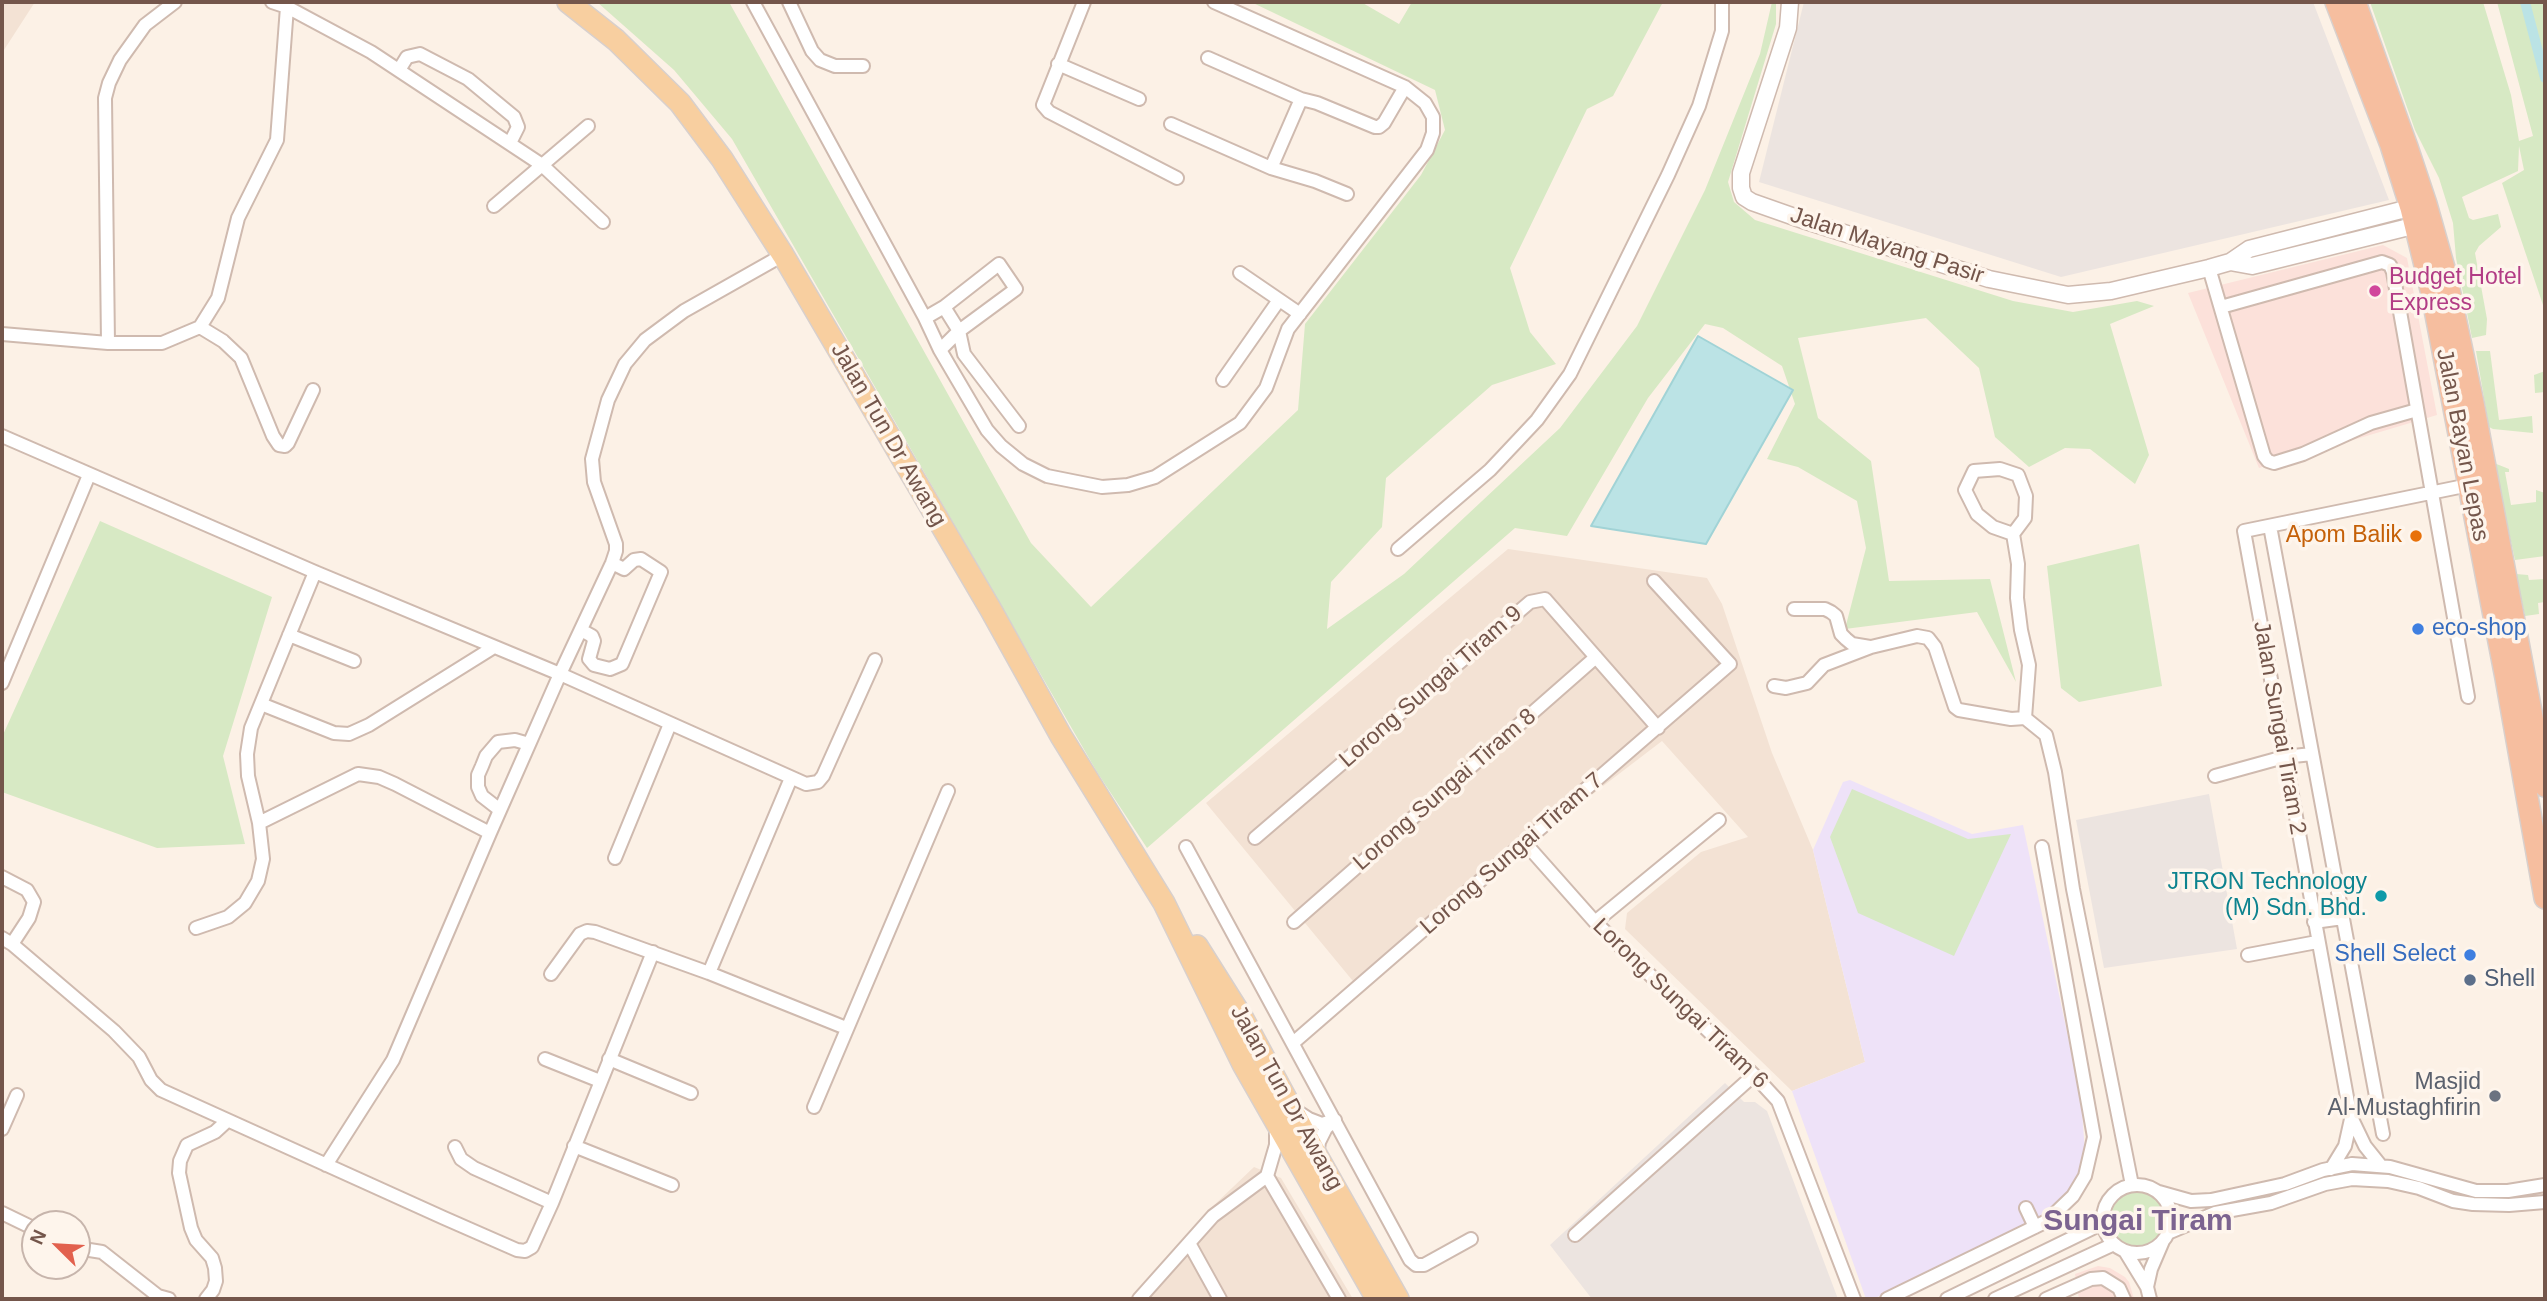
<!DOCTYPE html>
<style>
body{margin:0}
#map{position:relative;width:2547px;height:1301px;overflow:hidden;background:#fcf1e6;font-family:Arial,sans-serif}
canvas{display:block}
.frame{position:absolute;inset:0;border:4px solid #74564b;pointer-events:none}
.north{position:absolute;left:21px;top:1210px;width:70px;height:70px;box-sizing:border-box;background:#fef5ec;border:2px solid #c7b5ac;border-radius:50%;rotate:294deg;font-size:19px;font-weight:700;line-height:28px;text-align:center;color:#74564b}
.north::after{content:'';display:block;margin:auto;width:24px;height:32px;background:#e2614e;clip-path:polygon(50% 0,100% 100%,50% 72%,0 100%)}
</style>
<div id="map">
<canvas width="2547" height="1301"></canvas>
<div class="frame"></div>
<div class="north">N</div>
</div>
<script>
const c = document.querySelector('canvas').getContext('2d');
c.lineJoin = 'round';
function fill(path, color) { c.fillStyle = color; c.fill(path, 'evenodd'); }
const shape = rows => new Path2D(rows.map(r => 'M' + r).join(''));
function strokePath(path, color, width, dash) { c.strokeStyle = color; c.lineWidth = width; c.lineCap = dash ? 'butt' : 'round'; c.setLineDash(dash || []); c.stroke(path); }
function drawText(font, color, halo, rows, align = 'center') {
  c.font = font + ' Arial,sans-serif'; c.lineWidth = 7; c.setLineDash([]); c.textBaseline = 'middle'; c.strokeStyle = halo; c.fillStyle = color; for (const [text, x, y, turn = 0] of rows) {
    c.save(); c.translate(x, y); c.rotate((+turn || 0) * Math.PI / 180); c.textAlign = isNaN(turn) ? turn : align; if (halo) c.strokeText(text, 0, 0); c.fillText(text, 0, 0); c.restore();
  }
}
const residential = shape([
 [2,2,35,2,2,53],
 [1508,549,1707,578,1722,604,1772,753,1813,850,1865,1062,1792,1091,1625,929,1627,913,1701,852,1748,837,1662,741,1509,858,1357,986,1206,803],
 [1254,1167,1281,1178,1353,1299,1131,1299,1211,1208]
]);
const commercial = shape([
 [2383,245,2407,258,2437,415,2259,468,2188,293],
 [2098,1266,2110,1268,2125,1277,2129,1282,2134,1299,2079,1299,2075,1274]
]);
const industrial = shape([
 [1804,2,2313,2,2389,200,2061,277,1759,182],
 [2209,794,2237,949,2104,968,2076,820],
 [1725,1083,1744,1102,1755,1102,1767,1111,1838,1299,1592,1299,1550,1245]
]);
const education = shape([
 [1850,780,1972,834,2023,825,2081,1098,2085,1152,2076,1180,2057,1205,2025,1226,1873,1299,1866,1299,1792,1091,1865,1062,1813,850,1843,782]
]);
const green = shape([
 [597,2,729,2,1031,543,1091,607,1298,410,1305,324,1421,175,1445,130,1435,90,1251,2,1361,2,1399,24,1412,2,1663,2,1613,96,1587,109,1510,268,1530,332,1556,364,1492,385,1386,478,1382,527,1331,582,1327,629,1404,574,1560,428,1637,326,1705,190,1760,54,1772,2,1776,2,1776,24,1728,182,1734,202,1755,220,2013,301,2073,312,2137,301,2154,306,2110,324,2149,455,2135,484,2090,449,2065,448,2029,467,1995,437,1979,368,1926,318,1798,338,1818,418,1871,461,1889,581,1990,579,2016,682,1977,612,1845,629,1866,548,1857,501,1798,467,1767,459,1795,404,1782,366,1723,328,1705,324,1648,398,1567,536,1515,528,1147,848,1097,772,732,139,674,70],
 [2370,2,2483,2,2511,95,2519,141,2533,136,2497,2,2545,2,2545,311,2502,183,2524,170,2519,146,2518,171,2462,197,2469,218,2473,220,2498,214,2501,227,2479,246,2475,253,2487,319,2486,335,2472,338,2456,258,2453,223,2439,178,2415,130],
 [2476,351,2490,351,2499,420,2532,416,2533,433,2493,429,2489,427],
 [2545,371,2545,392,2535,393,2534,375],
 [2494,463,2509,469,2509,472,2505,472,2511,505,2536,502,2536,490,2545,493,2545,556,2515,560],
 [100,521,272,597,223,756,245,844,157,848,2,792,2,737],
 [2139,544,2162,686,2079,702,2061,688,2047,566],
 [2516,574,2528,575,2529,580,2545,579,2545,602,2538,603,2539,614,2525,616],
 [1852,789,1968,839,2011,834,1954,956,1858,913,1830,837],
 '2110 1220a28 28 0 1 1 56 0a28 28 0 1 1-56 0Z'
]);
const water = shape([
 [1698,336,1793,390,1706,544,1591,526,1698,336]
]);
const canal = shape([
 [2525,2,2545,78]
]);
const minor = shape([
 [272,2,287,7,371,52,542,165,603,222],
 [753,2,925,318,940,350,987,430,1001,446,1023,464,1047,476,1102,487,1128,485,1155,477,1240,423,1266,388,1288,329,1427,150,1433,133,1433,117,1425,103,1405,87,1214,2],
 [789,2,812,51,820,60,835,66,863,66],
 [1084,2,1043,105,1049,112,1177,178],
 [1208,58,1301,99,1317,103,1375,127,1379,127,1384,123,1405,87],
 [1058,64,1139,99],
 [399,70,407,57,420,54,468,79,514,117,518,127,510,143],
 [1171,124,1271,168,1315,181,1347,194],
 [1271,168,1301,99],
 [494,206,588,126],
 [2209,268,2264,456,2268,461,2274,463,2303,454,2371,423,2417,410],
 [1240,273,1300,314],
 [944,307,959,331,964,354,1019,426],
 [2221,307,2382,262,2390,265,2393,272,2468,697],
 [925,318,944,307,999,264,1016,289,959,331,940,350],
 [200,327,223,341,241,358,273,436,279,445,285,446,288,443,313,390],
 [2,334,108,343,162,343,200,327,218,298,238,218,277,140,287,7],
 [108,343,105,98,109,83,120,60,145,25,175,2],
 [1223,380,1279,300],
 [2,436,315,572,560,674,806,784,818,782,823,776,875,660],
 [2270,526,2383,1134],
 [2013,534,2025,518,2026,496,2018,475,2000,469,1974,471,1965,490,1977,514,1993,527,2013,534,2018,564,2017,598,2021,630,2029,665,2025,718],
 [1398,549,1490,470,1537,420,1570,374,1668,175,1699,106,1722,31,1722,2],
 [1794,609,1825,609,1831,612,1836,616,1841,634,1846,639,1852,644,1870,647],
 [581,630,592,636,594,641,589,659,594,665,610,669,622,664,661,572,641,559,634,560,624,569,612,563],
 [289,635,354,661],
 [2,683,89,475],
 [1774,686,1786,688,1807,683,1824,665,1871,647,1917,636,1928,638,1935,647,1955,707,1959,710,2011,719,2025,718,2046,735,2055,772,2073,889,2132,1185],
 [261,704,334,733,349,734,369,725,494,647],
 [2215,776,2284,757,2312,754],
 [500,810,482,796,478,787,478,775,482,766,486,756,498,742,515,740,529,744],
 [259,823,358,774,379,777,395,784,490,833],
 [1255,838,1530,602,1545,599,1658,728],
 [1525,843,1595,922,1754,1075,1778,1101,1854,1299],
 [1186,847,1410,1260,1416,1265,1424,1265,1471,1239],
 [615,858,670,724],
 [2,877,27,890,34,902,29,918,12,944],
 [1294,922,1596,657],
 [1595,922,1719,820],
 [2314,922,2343,918],
 [196,928,228,917,245,903,258,881,263,859,259,823,248,776,247,754,251,728,315,572],
 [2,938,12,944,114,1031,139,1057,151,1080,161,1090,444,1218,517,1250,525,1251,532,1247,552,1203,653,952],
 [2248,955,2317,942],
 [709,973,791,778],
 [551,974,580,934,587,931,595,932,709,973,846,1028],
 [1293,1043,1730,664,1654,581],
 [545,1059,600,1081],
 [609,1059,691,1093],
 [814,1107,948,791],
 [1295,1110,1309,1119,1322,1124,1335,1120],
 [2352,1119,2365,1146,2381,1166],
 [2,1129,17,1095],
 [574,1146,672,1185],
 [455,1147,461,1159,474,1168,552,1203],
 [1317,1155,1319,1142,1326,1128,1335,1120],
 [326,1165,393,1060,490,833,560,674,612,563,616,551,616,544,594,482,592,459,608,400,625,364,645,340,684,311,783,255],
 [2331,1169,2345,1146,2351,1119,2244,531,2469,485],
 [1267,1176,1339,1299],
 '2103 1219a34 34 0 1 1 68 0a34 34 0 1 1-68 0Z',
 [2159,1192,2191,1201,2211,1200,2285,1184,2323,1170,2352,1164,2390,1167,2476,1191,2508,1191,2545,1185],
 [2026,1208,2035,1227],
 [2,1213,35,1229],
 [2168,1233,2215,1213,2271,1203,2325,1184,2352,1179,2388,1181,2419,1188,2453,1201,2473,1204,2509,1205,2545,1202],
 [1575,1235,1754,1075],
 [1189,1243,1220,1299],
 [77,1248,102,1252,158,1296,169,1299],
 [2125,1251,2147,1287,2150,1299],
 [2147,1287,2151,1269,2163,1241],
 [206,1299,213,1290,216,1281,215,1268,212,1258,196,1240,191,1228,179,1173,180,1161,187,1145,215,1132,227,1121],
 [1139,1299,1213,1216,1267,1176,1276,1145,1276,1128],
 [1887,1299,2047,1221,2073,1196,2085,1176,2094,1137,2042,847],
 [1947,1299,2103,1223],
 [1995,1299,2114,1244],
 [2046,1299,2091,1279,2103,1278,2119,1288,2124,1299]
]);
const tertiary = shape([
 [1790,2,1788,28,1741,173,1741,188,1744,197,1752,202,1806,221,1989,279,2068,295,2111,291,2209,268,2230,262,2249,249,2421,205],
 [2230,262,2252,266,2425,223]
]);
const primary = shape([
 [568,2,616,40,680,103,722,159,783,255,991,610,1061,736,1164,903,1243,1064,1377,1299],
 [1197,946,1243,1019,1317,1156,1398,1299]
]);
const trunk = shape([
 [2336,2,2391,145,2411,208,2432,294,2506,678,2545,898],
 [2355,2,2407,147,2426,204,2446,275,2473,403,2545,786]
]);
const markers = [
 [2375,291,7,"#d1479c"],
 [2416,536,7,"#e8710a"],
 [2418,629,7,"#3f7fe0"],
 [2381,896,7,"#0f9aa8"],
 [2470,955,7,"#3f7fe0"],
 [2470,980,7,"#5c6f8a"],
 [2495,1096,7,"#6b7280"]
];
const streetNames = [
 ["Jalan Mayang Pasir",1887,246,18],
 ["Jalan Tun Dr Awang",888,435,60],
 ["Jalan Bayan Lepas",2462,445,79],
 ["Lorong Sungai Tiram 9",1431,687,-41],
 ["Jalan Sungai Tiram 2",2279,728,80],
 ["Lorong Sungai Tiram 8",1445,790,-41],
 ["Lorong Sungai Tiram 7",1512,854,-41],
 ["Lorong Sungai Tiram 6",1680,1004,44],
 ["Jalan Tun Dr Awang",1286,1098,61]
];
const hotelNames = [
 ["Budget Hotel",2389,278],
 ["Express",2389,304]
];
const foodNames = [
 ["Apom Balik",2402,536]
];
const shopNames = [
 ["eco-shop",2432,629],
 ["Shell Select",2456,955,"right"]
];
const cultureNames = [
 ["JTRON Technology",2367,883],
 ["(M) Sdn. Bhd.",2367,909]
];
const serviceNames = [
 ["Shell",2484,980]
];
const worshipNames = [
 ["Masjid",2481,1083],
 ["Al-Mustaghfirin",2481,1109]
];
const districtNames = [
 ["Sungai Tiram",2138,1222]
];
fill(residential, '#f3e2d4');
fill(commercial, '#fce1da');
fill(industrial, '#ece4e0');
fill(education, '#eee2f8');
fill(green, '#d7e9c4');
fill(water, '#bbe3e5');
strokePath(water, '#a1d3d6', 2);
strokePath(canal, '#bbe3e5', 10);
strokePath(minor, '#cfbaaf', 16);
strokePath(tertiary, '#cfbaaf', 19);
strokePath(primary, '#d8d0cd', 24);
strokePath(trunk, '#d8d0cd', 24);
strokePath(minor, '#fff', 12);
strokePath(tertiary, '#fff', 16);
strokePath(primary, '#f8cfa0', 21);
strokePath(trunk, '#f6be9f', 21);
for (const [x, y, r, color] of markers) { const dot = new Path2D(); dot.arc(x, y, r, 0, 2 * Math.PI); c.fillStyle = color; c.fill(dot); strokePath(dot, '#fef5ec', 2.5); }
drawText('23px', '#74564b', '#fef5ec', streetNames);
drawText('23px', '#b23c85', '#fef5ec', hotelNames, 'left');
drawText('23px', '#c56008', '#fef5ec', foodNames, 'right');
drawText('23px', '#366cbe', '#fef5ec', shopNames, 'left');
drawText('23px', '#0d838f', '#fef5ec', cultureNames, 'right');
drawText('23px', '#4e5e75', '#fef5ec', serviceNames, 'left');
drawText('23px', '#5b616d', '#fef5ec', worshipNames, 'right');
drawText('bold 30px', '#7c6390', '#fef5ec', districtNames);
</script>
